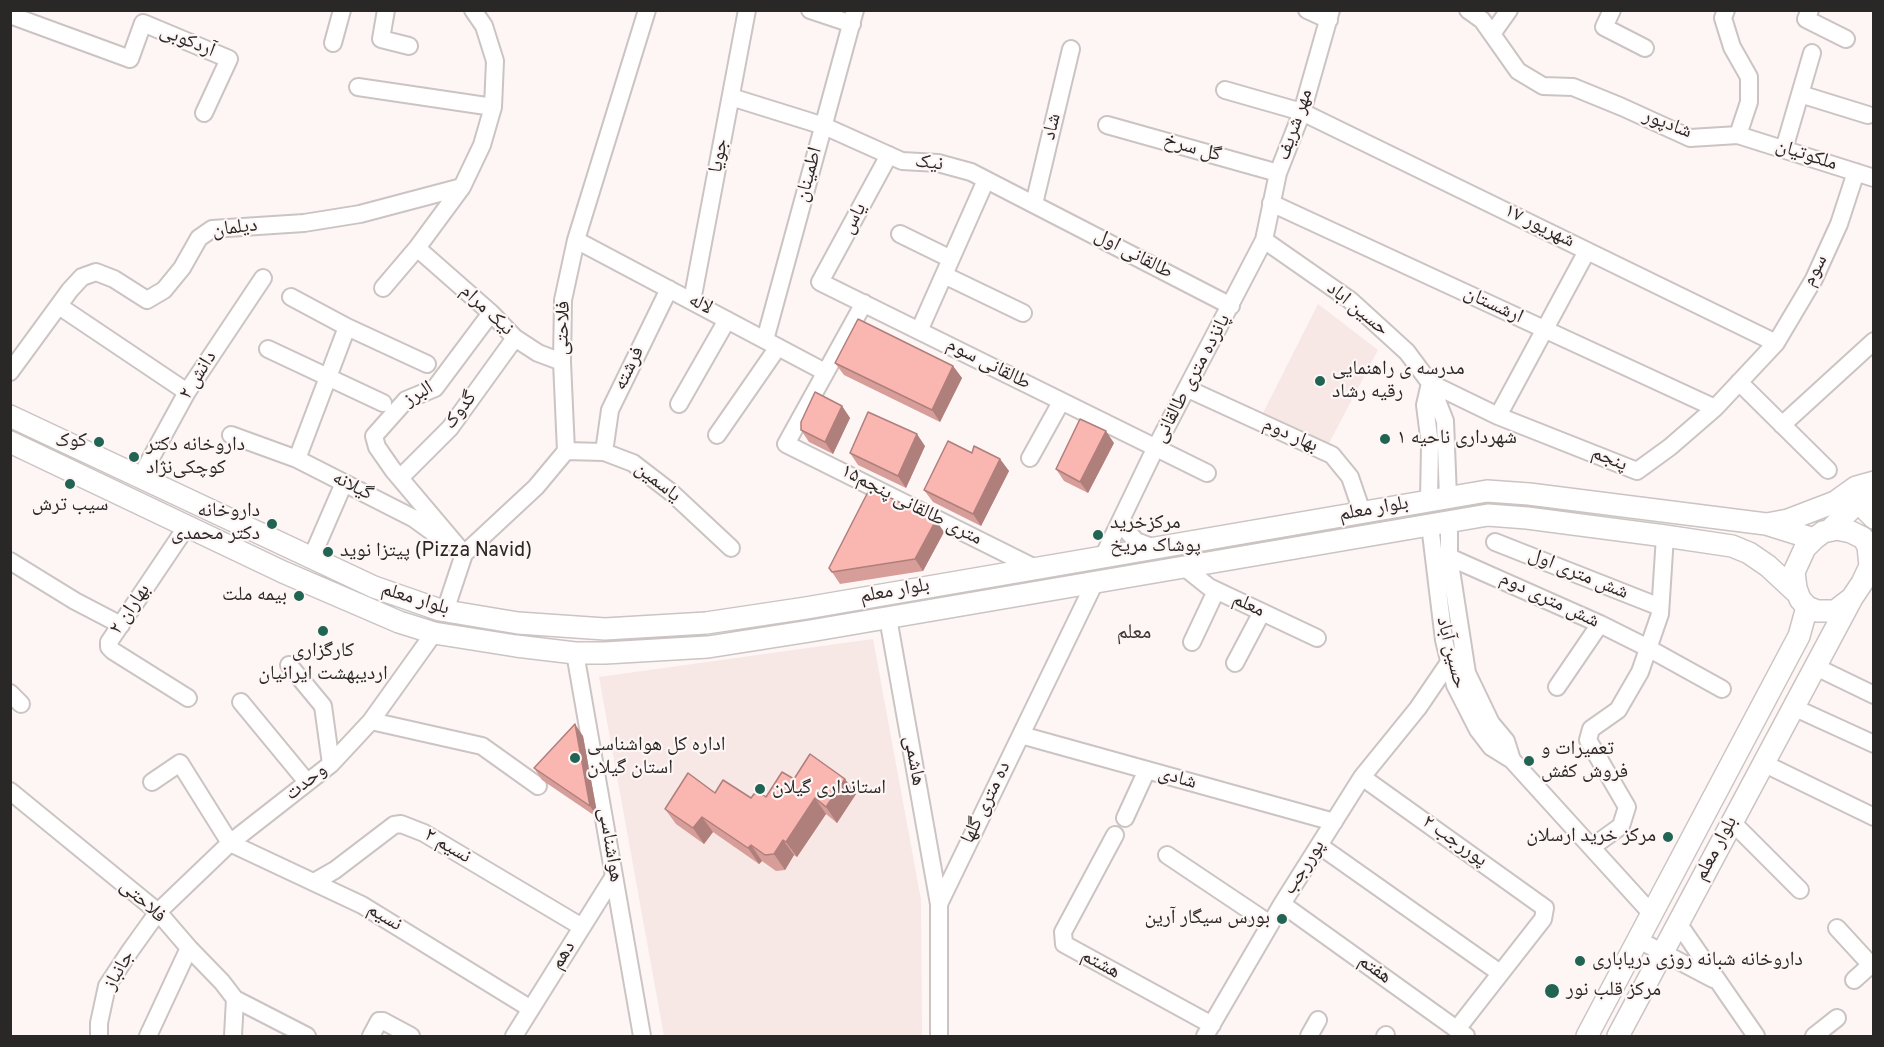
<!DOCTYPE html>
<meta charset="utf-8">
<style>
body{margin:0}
#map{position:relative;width:1884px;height:1047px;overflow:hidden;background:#fdf6f5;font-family:Overpass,sans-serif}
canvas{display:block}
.frame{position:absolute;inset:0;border:12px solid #2a2727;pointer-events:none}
</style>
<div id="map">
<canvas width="1884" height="1047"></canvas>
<div class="frame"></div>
</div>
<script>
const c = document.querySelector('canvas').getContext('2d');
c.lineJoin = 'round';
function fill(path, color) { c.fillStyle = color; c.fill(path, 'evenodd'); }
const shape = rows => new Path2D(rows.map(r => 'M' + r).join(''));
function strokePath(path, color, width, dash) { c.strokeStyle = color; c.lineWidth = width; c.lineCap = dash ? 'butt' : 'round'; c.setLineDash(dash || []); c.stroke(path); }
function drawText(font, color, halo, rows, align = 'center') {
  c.font = font + ' Overpass,"Noto Naskh Arabic",sans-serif'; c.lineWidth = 4.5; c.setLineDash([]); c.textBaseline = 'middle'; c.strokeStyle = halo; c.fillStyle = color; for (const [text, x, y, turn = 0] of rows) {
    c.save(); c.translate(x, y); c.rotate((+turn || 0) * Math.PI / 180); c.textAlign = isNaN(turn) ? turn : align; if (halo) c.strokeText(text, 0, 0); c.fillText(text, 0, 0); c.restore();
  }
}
const built = shape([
 [1318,304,1378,350,1328,445,1263,413],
 [873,639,921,900,922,1036,664,1036,599,677]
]);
const minor = shape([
 [386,10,381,39,409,46],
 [810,10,852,24],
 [1307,10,1329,20],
 [1468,10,1482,20,1518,71,1543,86,1573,87,1622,107,1690,138,1738,135,1874,178],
 [1612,10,1604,27,1645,48],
 [1726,10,1723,18,1732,47,1749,77,1749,102,1738,135],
 [1810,10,1806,19,1846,39],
 [10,15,130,59,143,23,229,59,204,113],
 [1492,34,1509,10],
 [333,43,342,10],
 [358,87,493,107],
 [1225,90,1302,112,1776,343],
 [1800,94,1868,115],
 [731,97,824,126,902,161,938,163,971,172,1231,306],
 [1107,125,1278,173],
 [1784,149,1812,53],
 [889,155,820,282,1207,473],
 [1271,203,1715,408],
 [1034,204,1071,49],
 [900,234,951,259],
 [576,240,825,372],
 [1264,240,1350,300,1407,352,1430,383,1445,421,1448,497],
 [417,248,491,313,515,338,538,353,562,362],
 [944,275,1023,313],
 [383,288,417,248,462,187,482,145,493,107,495,61,484,26,473,10],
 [291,297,347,327,427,364],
 [692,301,747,10],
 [864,303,786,444,1035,568],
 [59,306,187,392],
 [919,331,986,180],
 [765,340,855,10],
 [268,349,383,403],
 [10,372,70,290,82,277,96,272,114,279,147,300,164,290,182,268,199,238,212,229,304,223,360,214,462,187],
 [1739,382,1828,470],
 [1430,383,1498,416,1637,471,1670,447,1715,408,1776,343,1814,279,1839,224,1856,172],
 [1188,389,1332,455,1350,477,1362,512],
 [679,404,727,320],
 [1498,416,1587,251],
 [1782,425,1874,341],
 [231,435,297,459,413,518,442,539],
 [717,435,778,347],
 [566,451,604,452,633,463,672,493,731,548],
 [604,452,610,410,669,289],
 [1030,458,1061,402],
 [297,459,347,327],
 [140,478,187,392,263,278],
 [400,478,450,428,515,338],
 [1429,501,1430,445,1425,405,1430,383],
 [1122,518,1127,531,1136,541,1154,548],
 [1449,521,1449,557,1467,673,1491,723,1506,741,1512,760],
 [1430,525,1444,640,1455,685,1478,730,1491,747,1512,760,1651,913],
 [187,526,109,642,109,647,113,651,188,698],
 [1495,542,1660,607],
 [464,554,393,470,377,447,374,436,406,400,435,388,491,313],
 [1103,557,1155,449,1264,240,1278,173,1302,112,1331,10],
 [1449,557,1600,624,1648,648,1722,689],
 [311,559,344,483],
 [10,561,75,601,121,625],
 [1184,567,1209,587,1317,638],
 [445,611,464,554,536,487,566,451,562,362,563,300,576,240,647,10],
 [888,618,939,904],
 [1192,642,1216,591],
 [575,653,642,1036],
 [1235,663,1262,612],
 [289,665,323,706,331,764],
 [1814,666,1874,695],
 [1557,687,1600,624],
 [10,693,21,704],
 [241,702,307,782],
 [1793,707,1874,744],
 [371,721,482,746,538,786],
 [1021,735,1334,822],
 [1763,763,1874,817],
 [1362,777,1545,908,1543,919,1457,1029],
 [152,782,180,763,230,843,362,905,531,1009],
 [10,791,158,912,189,948,222,982,235,999,233,1036],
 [1125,818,1147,770],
 [1732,822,1800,890],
 [1115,835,1063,932,1064,944,1212,1025],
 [1320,846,1500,973],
 [1592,847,1621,826,1627,807,1588,740,1591,729,1618,710,1640,672,1660,614,1665,536],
 [1167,855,1270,924],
 [314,882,335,870,394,825,401,824,424,833,582,927],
 [1282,904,1466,1036],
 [1678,923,1756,1036],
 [1837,928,1871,965],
 [1637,939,1713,979],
 [1854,980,1874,962],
 [235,999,307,1036],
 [99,1036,99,1023,107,986,130,951,158,912,230,843,331,764,371,721,434,633],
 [148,1036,189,948],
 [371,1036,379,1021,383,1021,411,1036],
 [514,1036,614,876],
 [939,1036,939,904,1095,582],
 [1205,1036,1282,904,1362,777,1418,708,1450,661,1463,654],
 [1309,1036,1318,1020],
 [1385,1036,1386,1035],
 [1814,1036,1837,1018]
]);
const major = shape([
 [10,416,374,587,440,610,518,623,605,629,706,623,806,608,1487,491,1529,494,1766,524,1814,539],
 [10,442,283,572,399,622,434,633,516,646,575,653,605,653,708,647,810,631,1488,515,1527,518,1665,536,1732,546,1749,553,1768,566,1797,593],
 [1867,492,1865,497,1865,509,1874,518],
 [1767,524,1788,520,1835,502,1856,487,1874,482],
 [1837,529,1851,532,1863,538,1868,546,1870,566,1862,583,1852,598,1835,611,1817,611,1807,607,1800,599,1796,588,1794,572,1805,548,1814,539,1823,532,1837,529],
 [1830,530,1873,487],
 [1587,1036,1799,636,1807,607],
 [1618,1036,1852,598]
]);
const wall = shape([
 [835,363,953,366,962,378,940,422,844,375],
 [842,406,850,418,833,454,809,442,801,430],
 [1114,443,1088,493,1064,481,1056,469],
 [925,446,906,488,858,465,850,453],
 [972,453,1000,459,1009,471,981,526,933,502,924,490],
 [944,532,923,571,840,584,832,572],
 [583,736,598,818,542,780,534,768],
 [794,779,856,794,837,823,826,814,797,857,794,855,785,870,776,871,762,861,759,864,713,832,704,844,676,824,665,809,715,793,751,798,766,797]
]);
const shadedWall = shape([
 [953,366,962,378,940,422,932,410],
 [842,406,850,418,833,454,825,442],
 [1106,431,1114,443,1088,493,1080,482],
 [917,434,925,446,906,488,898,476],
 [1000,459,1009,471,981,526,973,514],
 [936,520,944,532,923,571,915,559],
 [575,724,583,736,598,818,590,806],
 [845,779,856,794,837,823,826,807],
 [815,798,826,814,797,857,786,842],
 [702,817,713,832,704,844,693,828],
 [783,840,794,855,785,870,774,854],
 [751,845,762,861,759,864,748,848]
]);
const building = shape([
 [858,319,953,366,932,410,835,363,858,319],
 [815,392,842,406,825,442,801,430,801,422,815,392],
 [868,412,917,434,898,476,850,453,868,412],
 [1080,419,1106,431,1080,482,1056,469,1080,419],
 [948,441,972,453,974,446,1000,459,973,514,924,490,948,441],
 [870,488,936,520,915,559,832,572,829,568,870,488],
 [575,724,590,806,534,768,575,724],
 [810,754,845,779,826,807,815,798,786,842,783,840,774,854,765,855,751,845,748,848,702,817,693,828,665,809,688,773,715,793,723,780,751,798,754,794,760,793,766,797,782,772,794,779,810,754]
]);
const markers = [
 [1320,381,6,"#216453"],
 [1385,439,6,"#216453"],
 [99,442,6,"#216453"],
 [134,457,6,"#216453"],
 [70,484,6,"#216453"],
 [272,524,6,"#216453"],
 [1098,535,6,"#216453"],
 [328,552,6,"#216453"],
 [299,596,6,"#216453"],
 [323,631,6,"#216453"],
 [575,758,6,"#216453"],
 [1529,761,6,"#216453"],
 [760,789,6,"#216453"],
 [1668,837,6,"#216453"],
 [1282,919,6,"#216453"],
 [1580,961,6,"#216453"],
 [1552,991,8,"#216453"]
];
const streetNames = [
 ["آردکوبی",187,42,22],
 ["مهر شریف",1296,125,-71],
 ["شادپور",1667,125,21],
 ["شاد",1053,127,-76],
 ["گل سرخ",1192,149,16],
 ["جویا",720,156,-79],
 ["ملکوتیان",1806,156,18],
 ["نیک",929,164,7],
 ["اطمینان",810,175,-75],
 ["یاس",855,219,-62],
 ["۱۷ شهریور",1539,227,26],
 ["دیلمان",235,229,-7],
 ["طالقانی اول",1133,255,28],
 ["سوم",1816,271,-63],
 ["لاله",700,305,28],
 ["ارشستان",1493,306,25],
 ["حسین اباد",1357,310,39],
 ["نیک مرام",486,311,43],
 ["فلاحتی",564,328,-88],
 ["طالقانی سوم",988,365,27],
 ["فرشته",630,369,-64],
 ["دانش ۲",199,376,-58],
 ["پانزده متری طالقانی",1193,379,-62],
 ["البرز",419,395,-31],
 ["گدوک",461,411,-53],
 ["بهار دوم",1290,436,24],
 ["پنجم",1609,460,22],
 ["یاسمین",657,483,38],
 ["گیلانه",352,487,27],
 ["۱۵متری طالقانی پنجم",911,506,27],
 ["بلوار معلم",1374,510,-10],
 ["شش متری اول",1578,575,22],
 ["بلوار معلم",895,592,-10],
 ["بلوار معلم",415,600,17],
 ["شش متری دوم",1549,601,25],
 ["معلم",1248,606,25],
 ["بهاران ۲",131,610,-56],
 ["حسین آباد",1450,653,76],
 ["هاشمی",913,761,80],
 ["شادی",1177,779,16],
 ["وحدت",307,783,-38],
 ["ده متری گلها",987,803,-64],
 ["پوررجب ۲",1454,842,35],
 ["هواشناسی",609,845,81],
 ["نسیم ٢",447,847,30],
 ["بلوار معلم",1717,849,-62],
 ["پوررجب",1305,868,-57],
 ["فلاحتی",142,902,42],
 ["نسیم",384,918,31],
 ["دهم",564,956,-58],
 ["هشتم",1100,965,28],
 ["هفتم",1374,970,35],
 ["جانباز",120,971,-60]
];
const poiNames = [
 ["مدرسه ی راهنمایی",1332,370],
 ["رقیه رشاد",1332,393],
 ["شهرداری ناحیه ۱",1397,439],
 ["کوک",87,442,"right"],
 ["داروخانه دکتر",146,446],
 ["کوچکی‌نژاد",146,469],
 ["سیب ترش",70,506,"center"],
 ["داروخانه",260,512,"right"],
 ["دکتر محمدی",260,535,"right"],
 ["مرکزخرید",1110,524],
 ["پوشاک مریخ",1110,547],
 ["پیتزا نوید (Pizza Navid)",340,552],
 ["بیمه ملت",287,596,"right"],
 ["کارگزاری",323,652,"center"],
 ["اردیبهشت ایرانیان",323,675,"center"],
 ["اداره کل هواشناسی",587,746],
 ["استان گیلان",587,769],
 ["تعمیرات و",1541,750],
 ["فروش کفش",1541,773],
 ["استانداری گیلان",772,789],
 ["مرکز خرید ارسلان",1656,837,"right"],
 ["بورس سیگار آرین",1270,919,"right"],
 ["داروخانه شبانه روزی دریاباری",1592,961],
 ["مرکز قلب نور",1566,991]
];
const neighbourhoodNames = [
 ["معلم",1134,634]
];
fill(built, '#f7e7e5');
strokePath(minor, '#cbc4c3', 20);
strokePath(major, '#cbc4c3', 24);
strokePath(minor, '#fff', 16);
strokePath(major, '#fff', 21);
fill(wall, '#d79d98');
fill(shadedWall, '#af7f7c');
fill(building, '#fab6b1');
strokePath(building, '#af7f7c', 1.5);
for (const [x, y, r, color] of markers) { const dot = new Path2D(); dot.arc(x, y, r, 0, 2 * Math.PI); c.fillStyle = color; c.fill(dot); strokePath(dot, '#fdf6f5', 2); }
drawText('20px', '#2a2727', '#fdf6f5', streetNames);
drawText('20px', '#2a2727', '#fdf6f5', poiNames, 'left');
drawText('21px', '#3b3635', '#fdf6f5', neighbourhoodNames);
</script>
